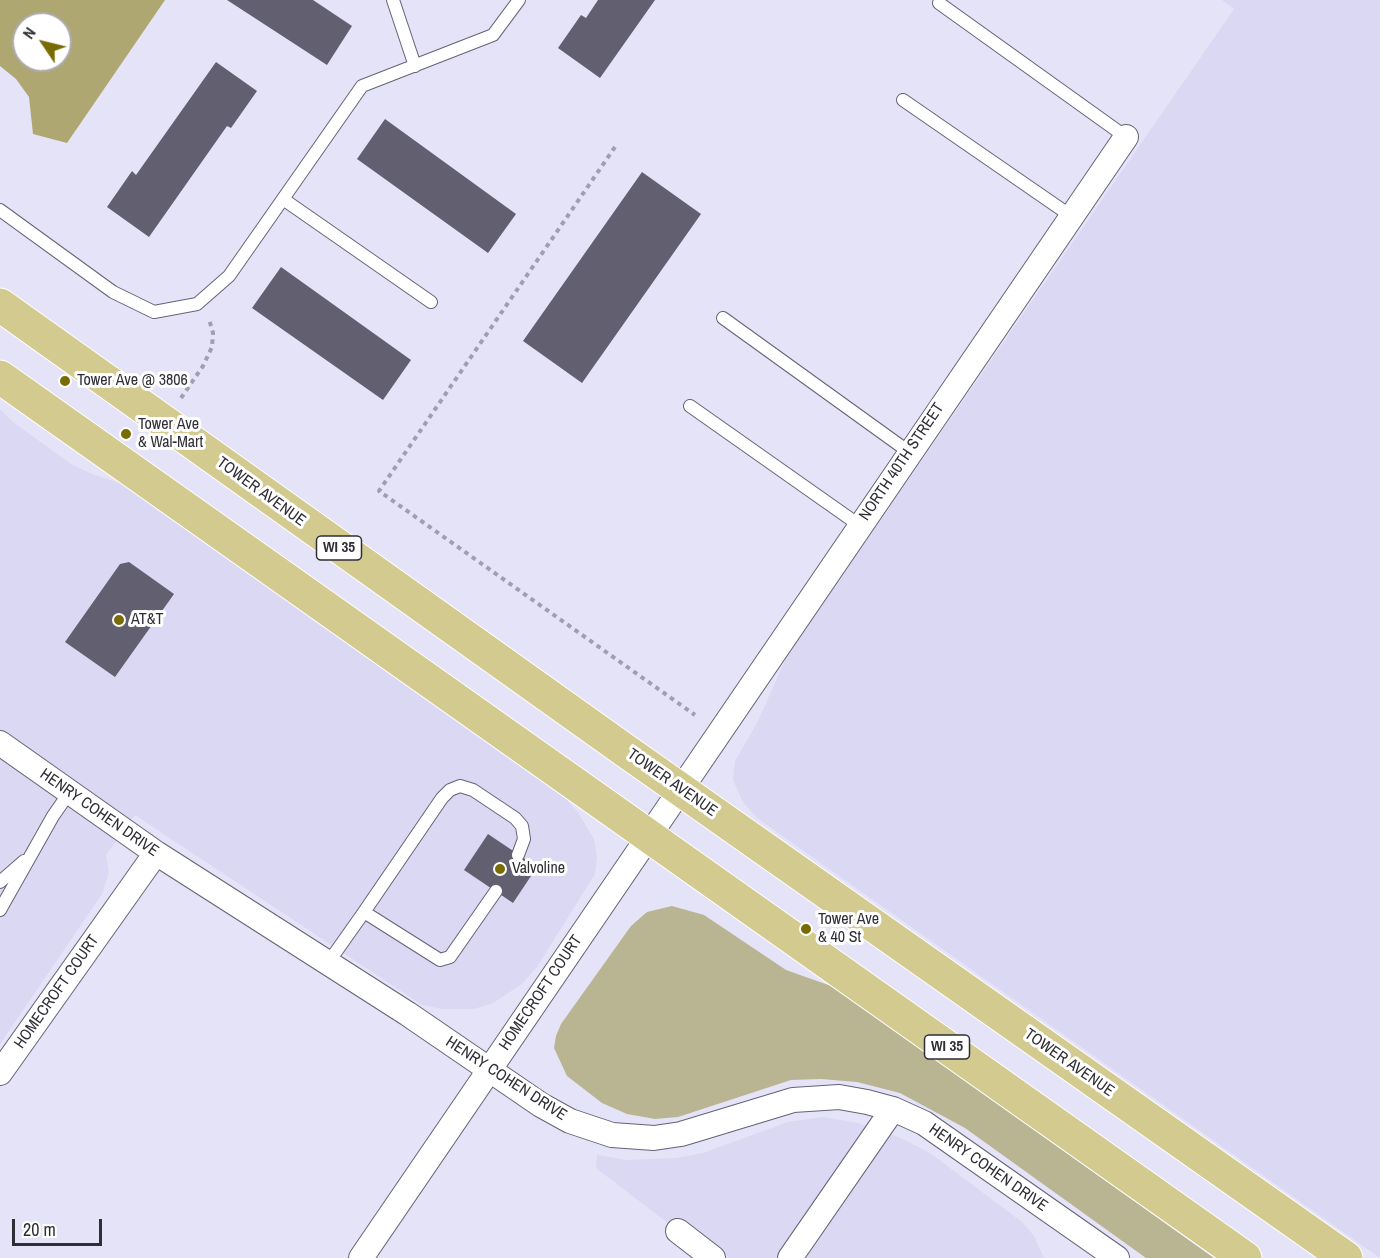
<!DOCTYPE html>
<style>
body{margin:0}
#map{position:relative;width:1380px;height:1258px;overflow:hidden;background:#e5e3f7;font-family:"Archivo Narrow",sans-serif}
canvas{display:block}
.north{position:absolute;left:12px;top:12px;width:60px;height:60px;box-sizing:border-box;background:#fff;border:2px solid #acabae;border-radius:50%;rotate:305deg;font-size:16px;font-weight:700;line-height:24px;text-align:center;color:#2f2e35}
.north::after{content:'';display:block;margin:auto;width:21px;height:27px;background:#796b04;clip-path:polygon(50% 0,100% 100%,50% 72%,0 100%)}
.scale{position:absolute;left:12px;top:1219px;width:90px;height:27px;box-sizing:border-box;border:3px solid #2f2e35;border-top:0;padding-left:8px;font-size:18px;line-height:21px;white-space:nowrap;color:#2f2e35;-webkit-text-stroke:4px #fff;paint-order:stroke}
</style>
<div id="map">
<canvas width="1380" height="1258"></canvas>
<div class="north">N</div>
<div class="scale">20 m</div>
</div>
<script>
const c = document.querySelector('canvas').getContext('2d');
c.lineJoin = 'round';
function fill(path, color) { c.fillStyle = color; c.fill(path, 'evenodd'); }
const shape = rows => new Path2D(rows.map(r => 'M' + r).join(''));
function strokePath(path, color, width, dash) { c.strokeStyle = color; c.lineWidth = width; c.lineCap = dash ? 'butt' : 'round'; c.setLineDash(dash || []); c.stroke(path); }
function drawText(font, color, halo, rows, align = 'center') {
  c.font = font + ' "Archivo Narrow",sans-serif'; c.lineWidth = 6; c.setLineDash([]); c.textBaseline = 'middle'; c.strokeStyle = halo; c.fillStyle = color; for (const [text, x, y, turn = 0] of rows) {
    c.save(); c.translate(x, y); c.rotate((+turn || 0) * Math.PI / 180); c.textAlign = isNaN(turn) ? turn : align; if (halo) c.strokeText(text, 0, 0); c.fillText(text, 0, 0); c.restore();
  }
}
const built = shape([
 [1222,0,1380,0,1380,1258,757,818,743,802,733,780,735,761,757,723,788,654,1234,9],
 [0,409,13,422,71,464,92,474,125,485,497,747,565,798,577,811,594,839,597,856,595,874,537,967,522,984,493,1003,474,1009,442,1009,422,1005,135,815,106,855,109,872,102,894,0,1044],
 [823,1117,858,1123,901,1138,930,1153,1022,1222,1034,1236,1044,1258,729,1258,675,1221,673,1227,596,1168,597,1155,627,1160,676,1158,703,1153,788,1122]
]);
const green = shape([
 [672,906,704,915,786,970,834,987,1214,1258,1146,1258,965,1128,900,1093,857,1082,821,1079,791,1080,678,1117,655,1119,627,1114,602,1103,567,1076,554,1048,556,1036,561,1024,631,926,647,912]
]);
const forest = shape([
 [0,0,165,0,67,143,33,134,29,97,16,79,0,66],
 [24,24,60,24,60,60,24,60]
]);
const building = shape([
 [227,0,313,0,352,26,327,65],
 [598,0,655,0,600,78,558,48,581,15,586,18],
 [216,62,257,91,231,128,227,126,149,237,107,207,132,171,136,175],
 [385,119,516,214,488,253,357,159],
 [642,172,701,214,582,383,523,341],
 [281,267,411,360,383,400,252,308],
 [129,562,174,594,115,677,65,642,120,564],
 [488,834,537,867,513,903,464,870]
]);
const path = shape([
 [615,147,379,491,695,715],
 [181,398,203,366,212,347,213,333,209,319]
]);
const service = shape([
 [393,0,415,66],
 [939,3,1126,137],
 [903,100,1071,216],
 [283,199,431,302],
 [0,210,113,292,154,312,197,304,229,276,362,86,493,35,519,0],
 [723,318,909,452],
 [690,406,859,525],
 [0,882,24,861],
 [496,891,450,957,440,960,364,912,442,798,450,790,460,786,473,790,515,818,522,826,524,839,518,855],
 [0,910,53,816,69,793],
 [328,963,364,912]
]);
const minor = shape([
 [0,743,156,853,408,1014,541,1105,570,1121,612,1135,654,1138,681,1134,793,1100,839,1097,867,1102,893,1109,924,1123,1117,1258],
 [0,1073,156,853],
 [678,1231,713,1258],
 [361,1258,1126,137],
 [790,1258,893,1109]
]);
const primary = shape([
 [0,305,623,749,1346,1258],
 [0,377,1245,1258]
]);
const markers = [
 [65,381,6,"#796b04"],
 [126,434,6,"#796b04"],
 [119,620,6,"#796b04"],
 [500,869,6,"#796b04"],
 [806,929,6,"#796b04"]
];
const shields = [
 [339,548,45],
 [947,1047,45]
];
const shieldNames = [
 ["WI 35",339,548],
 ["WI 35",947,1047]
];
const poiNames = [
 ["Tower Ave @ 3806",77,381],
 ["Tower Ave",138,425],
 ["& Wal-Mart",138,443],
 ["AT&T",131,620],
 ["Valvoline",512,869],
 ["Tower Ave",818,920],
 ["& 40 St",818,938]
];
const streetNames = [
 ["NORTH 40TH STREET",902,462,-56],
 ["TOWER AVENUE",261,492,36],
 ["TOWER AVENUE",672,783,35],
 ["HENRY COHEN DRIVE",99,813,35],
 ["HOMECROFT COURT",57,992,-55],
 ["HOMECROFT COURT",541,993,-56],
 ["TOWER AVENUE",1069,1063,35],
 ["HENRY COHEN DRIVE",506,1079,33],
 ["HENRY COHEN DRIVE",988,1168,35]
];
fill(built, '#dbd8f3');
fill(green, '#b9b491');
fill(forest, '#afa771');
fill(building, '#615f70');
strokePath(service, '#656375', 14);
strokePath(minor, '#656375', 26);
strokePath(primary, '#fff', 35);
strokePath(path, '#a19fae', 4, [4.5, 4.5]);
strokePath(service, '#fff', 12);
strokePath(minor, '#fff', 24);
strokePath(primary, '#d3ca90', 33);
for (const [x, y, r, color] of markers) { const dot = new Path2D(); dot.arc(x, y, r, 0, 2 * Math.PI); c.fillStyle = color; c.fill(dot); strokePath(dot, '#fff', 2); }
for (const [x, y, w] of shields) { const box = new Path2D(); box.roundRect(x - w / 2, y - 12, w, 24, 4.5); c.fillStyle = '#fff'; c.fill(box); strokePath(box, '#2f2e35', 1.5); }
drawText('bold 15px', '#2f2e35', null, shieldNames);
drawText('16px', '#2f2e35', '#fff', poiNames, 'left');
drawText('16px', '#2f2e35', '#fff', streetNames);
</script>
